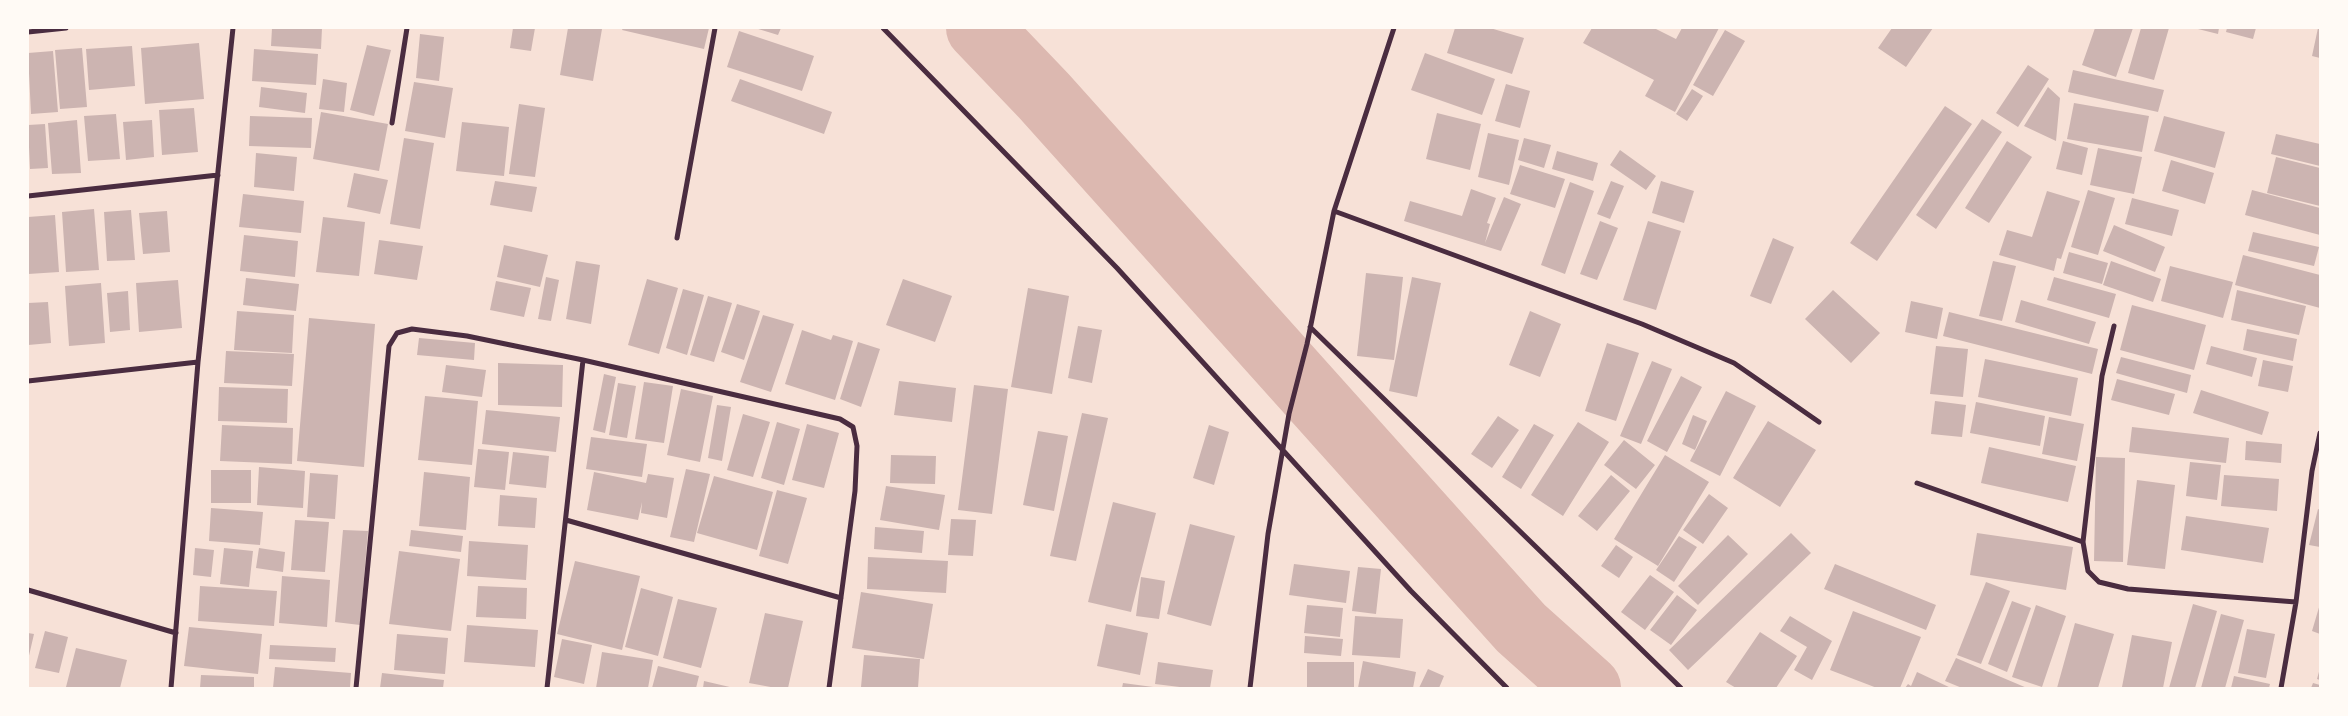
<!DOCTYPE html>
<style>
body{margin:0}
#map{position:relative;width:2348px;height:716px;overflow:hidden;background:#f7e1d7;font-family:"DM Sans",sans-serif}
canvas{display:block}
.frame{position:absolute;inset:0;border:29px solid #fffaf5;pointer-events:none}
</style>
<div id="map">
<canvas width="2348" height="716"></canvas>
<div class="frame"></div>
</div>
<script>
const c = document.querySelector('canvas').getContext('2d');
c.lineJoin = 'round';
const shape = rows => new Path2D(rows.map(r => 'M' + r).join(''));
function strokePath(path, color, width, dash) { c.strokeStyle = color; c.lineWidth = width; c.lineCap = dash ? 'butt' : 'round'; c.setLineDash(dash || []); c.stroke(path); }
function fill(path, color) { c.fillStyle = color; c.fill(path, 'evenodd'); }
const river = shape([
 [979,28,1044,96,1521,628,1588,688]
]);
const building = shape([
 [272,28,322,28,321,49,271,46],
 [513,28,535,28,531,51,510,48],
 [568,28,602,29,593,81,560,75],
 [623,28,709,28,704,49,622,30],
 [755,28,781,28,778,35],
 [1455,28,1490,28,1524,38,1512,74,1447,53],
 [1592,28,1654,28,1676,39,1682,28,1719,28,1675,112,1645,96,1654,80,1583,43],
 [1892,28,1933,28,1906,67,1878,48],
 [2095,28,2133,28,2116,77,2082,65],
 [2141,28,2169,28,2154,80,2128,73],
 [2199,28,2219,28,2218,34,2198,29],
 [2227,28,2256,28,2253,39,2226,32],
 [2318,28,2320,28,2320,58,2312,56],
 [1725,30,1745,41,1713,96,1693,85],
 [739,31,814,56,802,91,727,67],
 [420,34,444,37,439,81,416,78],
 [199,43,204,99,145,104,141,48],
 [367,45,391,50,374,116,350,110],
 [132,46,135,86,89,90,86,49],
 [82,48,87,107,60,109,55,50],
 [254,49,318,54,316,85,252,81],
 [53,51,58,112,31,114,28,53],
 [1425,53,1495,79,1482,115,1411,90],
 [2028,65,2049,79,2018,127,1996,113],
 [2073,70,2164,90,2158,112,2068,92],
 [323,79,347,83,344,112,319,109],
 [740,79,832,112,824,134,731,101],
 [414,82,453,88,445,138,405,131],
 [1506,84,1530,91,1520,128,1495,121],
 [261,87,307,93,305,113,259,107],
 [2048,87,2060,98,2056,141,2024,126],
 [1692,89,1703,96,1687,121,1676,114],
 [2074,103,2149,116,2142,152,2067,139],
 [519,104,545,108,535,177,509,174],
 [1945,106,1972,124,1877,261,1850,243],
 [194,108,198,152,162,155,159,110],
 [321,112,388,124,379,171,313,159],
 [1437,113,1481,124,1470,170,1426,159],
 [116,114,120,159,88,161,84,116],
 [250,116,312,118,311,148,249,146],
 [2164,116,2225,132,2215,168,2154,151],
 [1982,119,2002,132,1936,229,1916,215],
 [77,120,81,173,52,174,48,123],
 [152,120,154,157,126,160,123,122],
 [462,122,509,127,504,176,456,171],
 [45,124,48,168,30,169,28,125],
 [1488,133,1519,140,1509,185,1478,177],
 [2276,134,2320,144,2320,166,2271,154],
 [404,138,434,143,420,229,390,224],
 [1524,138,1551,145,1544,168,1518,160],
 [2007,141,2032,157,1989,223,1965,208],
 [2063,141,2088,148,2082,175,2056,169],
 [2098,148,2142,157,2134,194,2090,185],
 [1620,150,1656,176,1646,190,1610,165],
 [1557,151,1598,163,1593,181,1552,169],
 [256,153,297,157,294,191,254,187],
 [2276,157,2320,168,2320,206,2267,193],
 [2171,160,2214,173,2205,204,2162,191],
 [1520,165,1565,179,1555,208,1510,194],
 [354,173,388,180,380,214,347,207],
 [495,181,537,187,532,212,490,205],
 [1611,181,1624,186,1610,219,1597,214],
 [1661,181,1694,191,1684,223,1652,213],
 [1570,182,1594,191,1565,274,1541,265],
 [1471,189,1496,198,1487,223,1490,224,1485,243,1504,197,1521,204,1501,251,1404,221,1410,201,1462,216],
 [2088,190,2115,198,2098,255,2071,247],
 [2252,190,2320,208,2320,235,2245,215],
 [2047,191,2080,201,2061,259,2057,258,2054,271,1999,255,2007,230,2032,237],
 [243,194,304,201,301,233,239,227],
 [2132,198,2179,210,2172,236,2125,224],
 [94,209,99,270,66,272,62,212],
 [131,210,135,260,107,261,104,212],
 [167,211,170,252,143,254,139,213],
 [55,215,59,272,28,274,28,217],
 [323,217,365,222,359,276,316,272],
 [1600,221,1618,228,1597,280,1580,274],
 [1648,221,1681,231,1656,310,1623,300],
 [2114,225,2165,247,2155,272,2103,251],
 [2253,232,2319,247,2314,266,2248,251],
 [244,235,298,241,295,277,240,271],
 [1773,238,1794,247,1771,304,1750,296],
 [379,240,423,246,417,280,374,274],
 [504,245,548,255,540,287,497,277],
 [2069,252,2108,263,2102,284,2063,273],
 [2243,255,2320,275,2320,308,2235,285],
 [576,261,600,265,591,324,566,319],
 [1993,261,2016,266,2002,321,1979,316],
 [2111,261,2161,279,2153,302,2103,285],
 [2170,266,2233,282,2223,318,2161,301],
 [1366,273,1403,277,1394,360,1357,356],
 [546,277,559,280,551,321,538,319],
 [1412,277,1441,283,1417,397,1389,391],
 [2054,277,2116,294,2109,318,2047,300],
 [246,278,299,284,296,311,243,305],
 [647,279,678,288,659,354,628,345],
 [903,279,952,296,935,342,886,325],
 [178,280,182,328,139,332,136,283],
 [496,281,531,288,524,317,490,310],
 [101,283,105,343,69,346,65,286],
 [1028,288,1069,296,1052,394,1011,387],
 [683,289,704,295,687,355,666,348],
 [1833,290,1880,333,1851,363,1805,319],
 [2237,290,2306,306,2299,335,2231,320],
 [128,291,130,330,110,332,107,293],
 [708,296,732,303,714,362,690,355],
 [2021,300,2096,322,2089,344,2015,322],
 [1911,301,1943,308,1937,339,1905,332],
 [48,302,51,343,28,345,28,303],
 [737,304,760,311,744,360,721,352],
 [2132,305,2206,325,2194,370,2120,350],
 [237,311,294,315,292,353,234,350],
 [1530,311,1561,324,1540,377,1509,365],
 [1949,312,2098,349,2092,374,1943,336],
 [763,315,794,324,771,392,740,382],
 [309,318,375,324,364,467,297,461],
 [1078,326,1102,330,1092,383,1068,378],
 [2247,329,2297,339,2293,361,2243,350],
 [802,330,831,340,833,335,853,341,835,400,785,384],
 [419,338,475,343,474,360,417,355],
 [858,342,880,349,861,407,840,399],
 [1607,343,1639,353,1616,421,1585,411],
 [1936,346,1968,349,1963,397,1930,394],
 [2211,346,2257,358,2252,377,2206,364],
 [226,351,294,354,292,386,224,383],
 [2121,357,2191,375,2187,393,2116,373],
 [1985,359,2078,378,2071,416,1978,397],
 [2263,360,2293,366,2288,392,2258,386],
 [1652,361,1672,369,1641,444,1620,436],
 [498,363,563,365,562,407,498,405],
 [446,365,486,370,482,397,442,392],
 [604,374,616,377,605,433,593,430],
 [1681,376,1702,387,1667,452,1647,441],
 [2117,379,2175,394,2169,415,2111,400],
 [899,381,956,388,952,422,894,415],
 [644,382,673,386,664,443,635,439],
 [618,383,636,386,627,438,609,435],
 [974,385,1008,389,992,514,958,510],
 [219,387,288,389,287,423,218,421],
 [681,389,713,396,700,462,667,455],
 [2201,390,2269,412,2262,435,2193,413],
 [1726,391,1756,406,1720,476,1690,461],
 [425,396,478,401,472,465,418,460],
 [1935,401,1966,405,1962,437,1931,434],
 [1976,402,2045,416,2040,446,1970,433],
 [717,405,731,407,722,461,708,458],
 [486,410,560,417,556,452,482,444],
 [1082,413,1108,418,1076,561,1050,556],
 [743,414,770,422,753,477,727,470],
 [1693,415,1707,421,1695,450,1682,444],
 [1498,416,1519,430,1492,468,1471,454],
 [2049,417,2084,424,2077,461,2042,454],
 [1768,421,1816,450,1780,507,1733,478],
 [777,422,800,429,784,485,761,478],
 [1578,422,1609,442,1563,516,1531,495],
 [807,424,839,433,824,488,792,480],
 [1534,424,1554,435,1521,489,1502,477],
 [222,425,293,428,292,464,220,461],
 [1209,425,1229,432,1214,485,1193,478],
 [2132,427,2229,438,2226,463,2129,452],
 [1038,431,1068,436,1054,511,1023,505],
 [591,437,647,444,642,477,586,469],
 [1624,440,1655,465,1636,489,1604,465],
 [2246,441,2282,444,2281,463,2245,460],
 [1989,447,2076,466,2068,502,1981,483],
 [478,449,509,452,505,490,474,487],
 [513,452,549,456,546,488,509,484],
 [891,455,936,456,935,484,890,483],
 [1665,455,1709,482,1658,566,1614,539],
 [2096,457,2125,458,2123,562,2094,561],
 [2190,462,2221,465,2217,500,2186,496],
 [259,467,305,471,303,508,257,505],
 [686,469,710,474,694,542,670,537],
 [211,470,251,470,251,503,211,503],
 [424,472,470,477,466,530,419,526],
 [594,472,646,483,648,474,674,478,667,518,641,513,642,502,638,520,587,510],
 [310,473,338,475,335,519,307,517],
 [1611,475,1630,491,1597,531,1578,516],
 [2224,475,2279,479,2277,511,2221,506],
 [714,476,773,492,757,550,697,533],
 [2137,480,2175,485,2165,569,2127,565],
 [886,486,945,495,939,530,880,520],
 [777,490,807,498,788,564,759,556],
 [1709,494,1728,508,1703,544,1683,530],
 [500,495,537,498,535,528,498,526],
 [1113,502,1156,513,1131,612,1088,602],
 [211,508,263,512,260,545,209,541],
 [2318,509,2320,510,2320,547,2309,545],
 [2186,516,2269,528,2263,563,2181,550],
 [951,519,976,520,973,556,948,555],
 [295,520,329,522,325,572,291,570],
 [1190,524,1235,536,1211,626,1167,614],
 [875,527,924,531,922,553,874,549],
 [343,530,368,531,360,625,335,622],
 [411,530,463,536,461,552,409,546],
 [1791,533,1811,553,1688,670,1669,650],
 [1977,533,2073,547,2066,590,1970,575],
 [1728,535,1748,554,1698,605,1678,586],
 [1679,536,1697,547,1674,582,1656,570],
 [469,541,528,545,526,580,467,576],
 [1616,545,1633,557,1619,578,1601,566],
 [195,548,214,550,211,577,193,575],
 [224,548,253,551,249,587,220,584],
 [259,548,285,552,283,572,256,568],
 [399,551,460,559,451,631,389,624],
 [868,557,948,561,946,593,867,589],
 [575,561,640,576,622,650,557,634],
 [1294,564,1350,571,1346,603,1289,595],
 [1835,564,1936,605,1926,630,1824,589],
 [1358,567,1381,569,1376,614,1352,611],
 [1650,575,1674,592,1645,630,1621,612],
 [282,576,330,580,327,627,279,623],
 [1141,577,1165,581,1159,619,1136,616],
 [1986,582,2010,591,1981,664,1957,655],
 [200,586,277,591,274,626,198,621],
 [478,586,527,588,526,619,476,617],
 [641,588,673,597,658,656,625,647],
 [861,592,933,604,924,659,852,648],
 [1677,595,1697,610,1671,645,1650,630],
 [678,599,717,608,701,668,663,658],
 [2012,601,2031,608,2007,672,1988,664],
 [2193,604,2217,611,2195,688,2169,688],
 [2320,604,2320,634,2312,631],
 [1307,605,1343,608,1340,637,1304,633],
 [2036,605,2066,616,2042,687,2012,677],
 [1853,611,1921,637,1900,688,1877,688,1830,670],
 [765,613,803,621,788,688,776,688,749,683],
 [2221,614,2244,620,2225,688,2201,688],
 [1355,616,1403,619,1400,658,1352,655],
 [1790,616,1832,641,1812,680,1794,670,1807,647,1780,631],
 [2075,623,2114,634,2098,688,2057,688],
 [1106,624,1148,633,1140,675,1097,666],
 [467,625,538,630,535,667,464,662],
 [189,627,262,634,258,674,184,666],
 [2247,629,2275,634,2266,678,2238,673],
 [45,631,68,637,59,673,35,668],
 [1760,632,1797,656,1776,688,1736,688,1726,682],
 [28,633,34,634,28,660],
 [397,634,448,638,445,674,394,670],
 [2132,635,2172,642,2163,688,2122,687],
 [1305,636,1343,639,1341,656,1304,653],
 [562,639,592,645,584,684,554,677],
 [270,645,336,648,335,662,269,659],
 [76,648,127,660,120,688,66,687],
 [602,652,653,660,648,688,596,688],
 [864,655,920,659,918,688,861,687],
 [1956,658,2027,688,1962,688,1945,681],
 [1363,661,1416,672,1413,688,1358,688],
 [1158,662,1213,670,1210,688,1188,688,1155,684],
 [1307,662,1354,662,1354,688,1307,688],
 [658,666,699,676,696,688,652,688],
 [275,667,351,673,350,688,273,688],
 [2320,668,2320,680,2317,679],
 [1428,669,1444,676,1439,688,1419,688],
 [1917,672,1951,688,1905,688,1908,684,1911,686],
 [382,673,444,680,443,688,380,688],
 [201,675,254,677,254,688,200,688],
 [2234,676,2270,684,2269,688,2231,688],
 [704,681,734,688,703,688],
 [1123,683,1153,687,1152,688,1122,688],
 [2313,683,2320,685,2320,688,2311,688]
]);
const minor = shape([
 [883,28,1117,268,1411,591,1507,688],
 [28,32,66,28],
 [392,123,407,28],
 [28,196,218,175],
 [1334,211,1642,324,1734,363,1819,422],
 [677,238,715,28],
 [2114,326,2102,376,2083,542,2088,571,2099,582,2128,589,2296,602],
 [1310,327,1681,688],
 [28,381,198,362],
 [1917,483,2083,542],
 [566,520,841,598],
 [28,590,176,633],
 [171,688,198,362,233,28],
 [356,688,389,346,397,333,412,329,467,336,583,360,840,419,853,427,857,446,855,491,829,688],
 [547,688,583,360],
 [1250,688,1268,534,1289,414,1307,344,1334,211,1394,28],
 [2281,688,2296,602,2312,471,2320,433]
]);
strokePath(river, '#dcb8b0', 66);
fill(building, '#ccb4b1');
strokePath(minor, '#4a2c40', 5);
</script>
